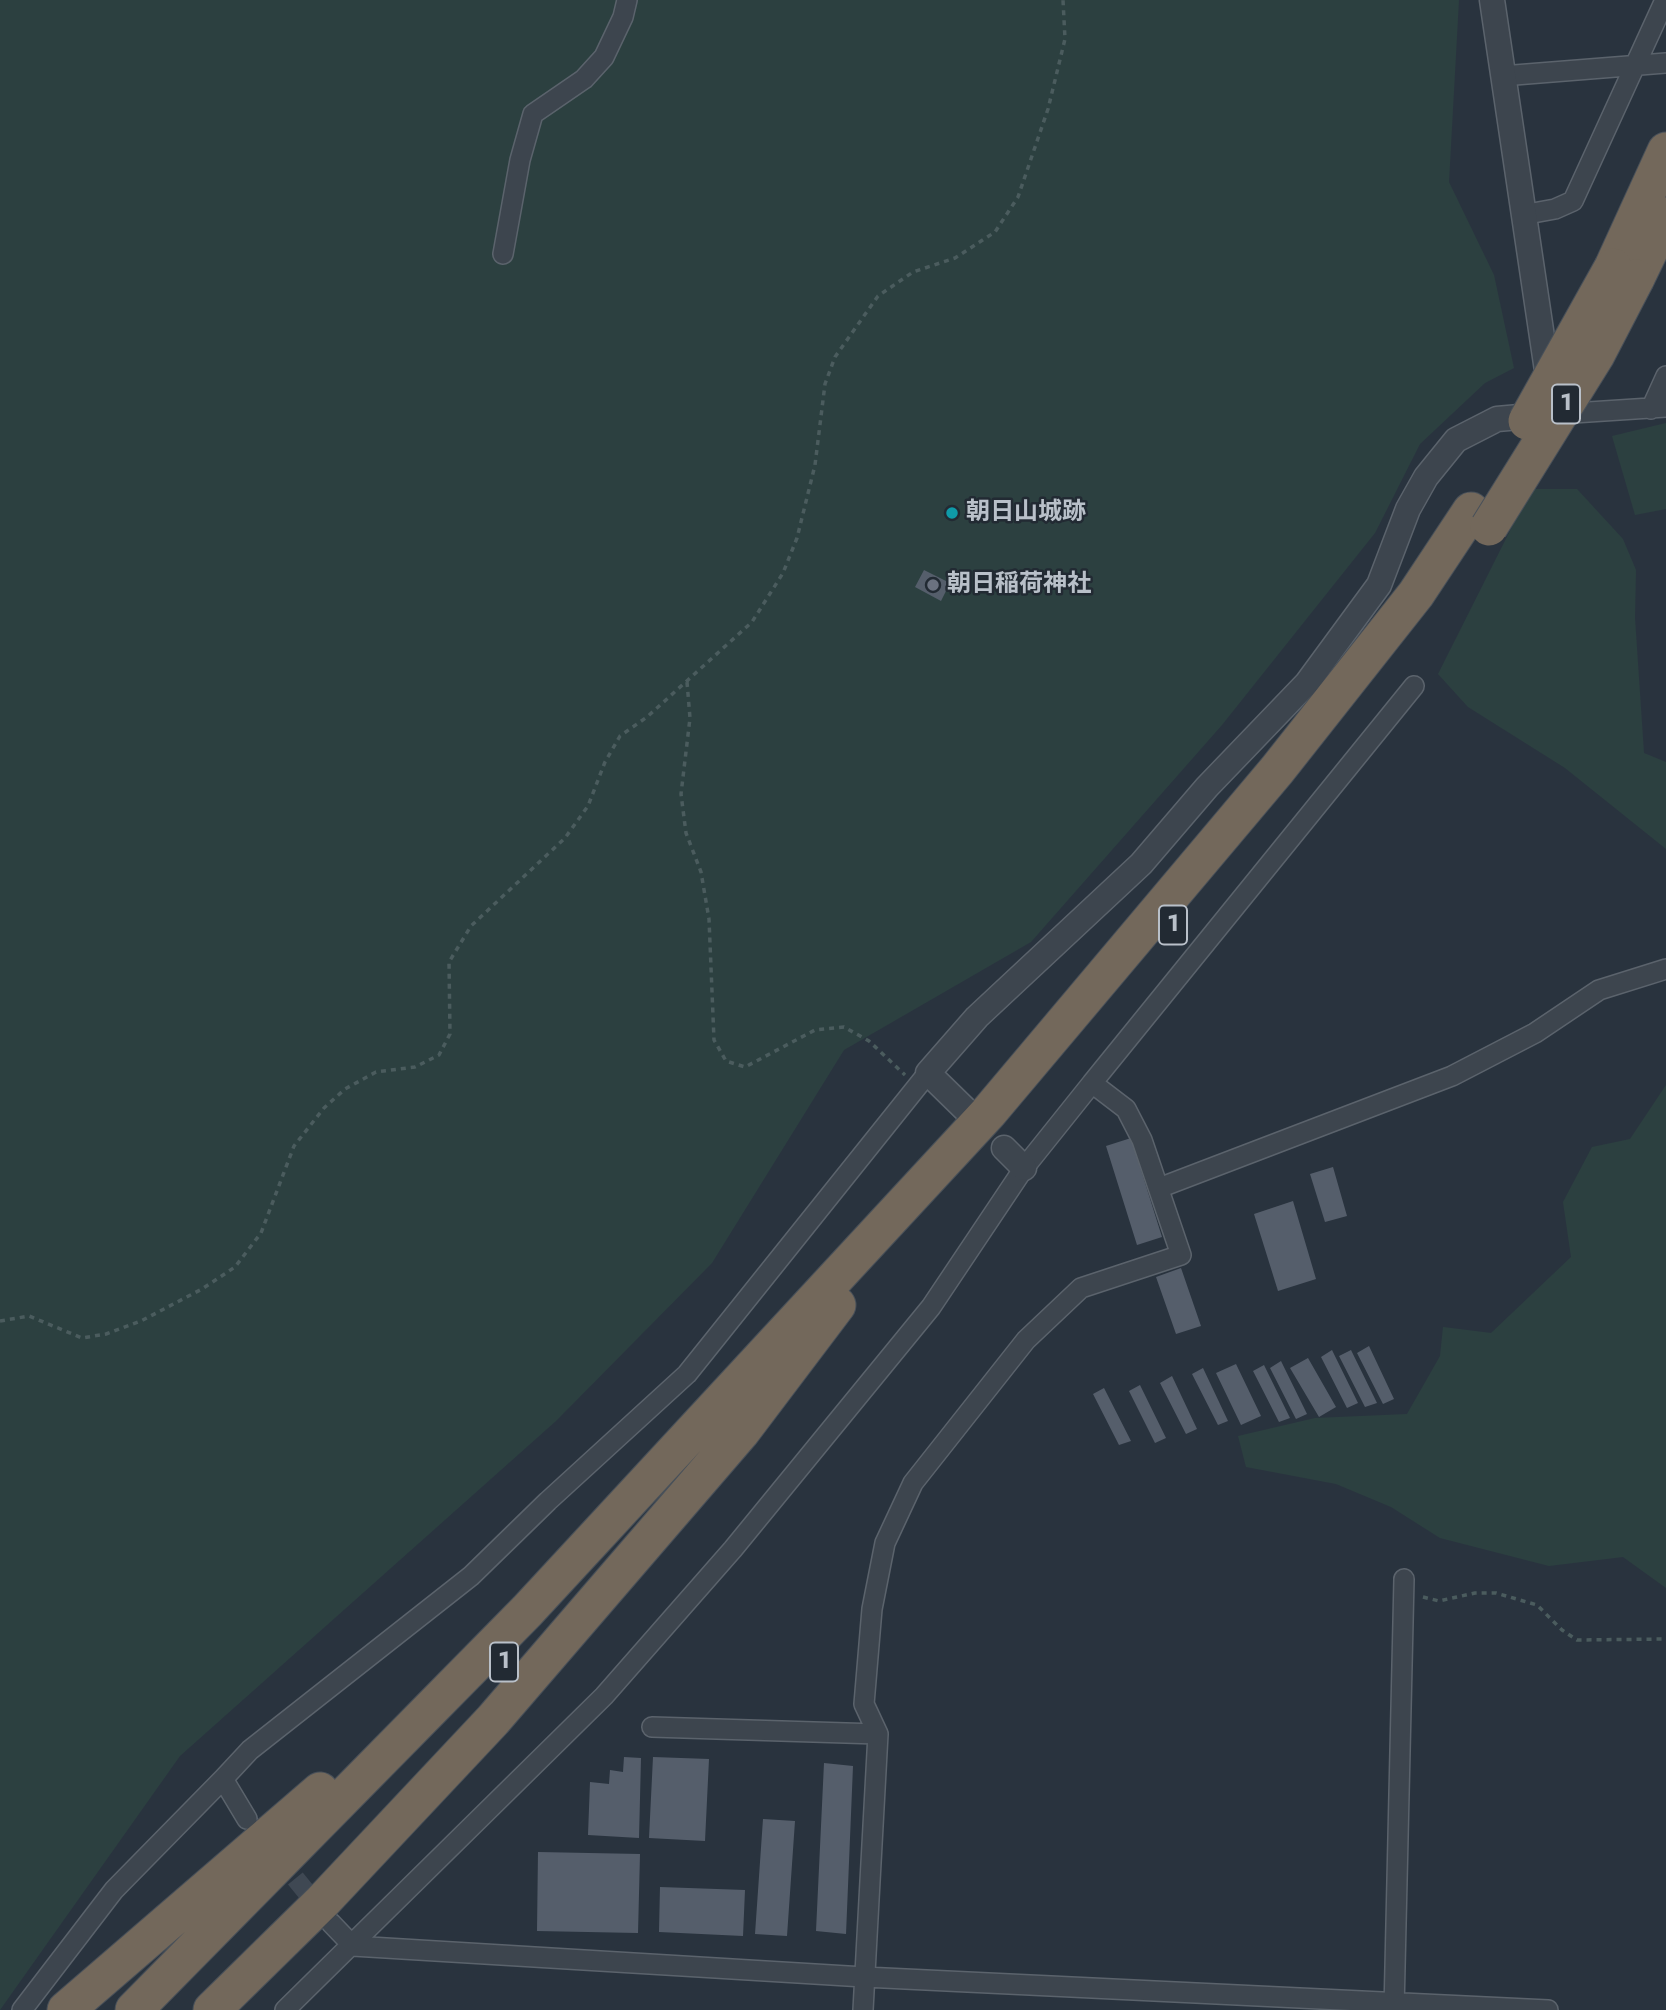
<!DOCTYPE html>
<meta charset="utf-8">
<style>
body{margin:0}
canvas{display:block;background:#29333e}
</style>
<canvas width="1666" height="2010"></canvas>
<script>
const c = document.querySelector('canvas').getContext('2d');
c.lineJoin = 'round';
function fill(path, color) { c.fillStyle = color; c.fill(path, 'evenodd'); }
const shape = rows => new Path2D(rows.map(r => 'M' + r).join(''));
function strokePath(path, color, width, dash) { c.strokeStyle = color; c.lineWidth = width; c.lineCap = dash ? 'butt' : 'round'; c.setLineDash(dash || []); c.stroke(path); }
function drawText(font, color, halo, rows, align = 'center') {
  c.font = font + ' Jost,"Noto Sans JP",sans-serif'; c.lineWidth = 5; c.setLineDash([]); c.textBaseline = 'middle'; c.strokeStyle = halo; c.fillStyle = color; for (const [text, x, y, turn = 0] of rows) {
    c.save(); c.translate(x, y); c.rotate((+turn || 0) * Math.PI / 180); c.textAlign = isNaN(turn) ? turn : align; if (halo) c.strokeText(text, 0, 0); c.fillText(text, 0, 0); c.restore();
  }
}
const green = shape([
 [0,0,1459,0,1449,182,1494,275,1514,368,1485,383,1420,444,1375,533,1222,725,1031,942,844,1050,712,1263,556,1421,180,1756,0,2010],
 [1666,423,1666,509,1635,515,1612,436],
 [1531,489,1577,489,1623,539,1636,570,1635,618,1644,753,1666,762,1666,849,1565,768,1468,707,1438,674],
 [1666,1085,1666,1588,1623,1557,1549,1566,1440,1538,1391,1507,1336,1484,1246,1467,1238,1436,1315,1418,1407,1414,1440,1356,1443,1327,1491,1333,1571,1257,1563,1202,1592,1147,1630,1139]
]);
const building = shape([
 [924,570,950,583,941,601,915,587],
 [1131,1138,1162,1237,1137,1245,1106,1146],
 [1333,1167,1347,1216,1325,1222,1310,1174],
 [1293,1201,1316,1279,1278,1291,1254,1214],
 [1181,1268,1201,1326,1176,1334,1156,1277],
 [1369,1346,1394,1399,1383,1404,1357,1353],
 [1332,1350,1358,1403,1347,1408,1321,1357],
 [1351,1350,1377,1403,1365,1407,1339,1356],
 [1308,1358,1336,1407,1319,1417,1290,1368],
 [1281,1361,1307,1414,1296,1419,1270,1368],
 [1236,1364,1261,1416,1241,1425,1216,1373],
 [1264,1365,1290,1418,1279,1422,1253,1371],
 [1203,1368,1228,1421,1218,1425,1192,1374],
 [1172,1376,1197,1429,1186,1434,1160,1383],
 [1140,1385,1166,1438,1155,1443,1129,1391],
 [1104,1388,1131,1441,1119,1445,1093,1394],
 [624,1757,641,1758,639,1838,588,1835,590,1782,609,1784,610,1770,623,1772],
 [653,1757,709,1759,705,1841,649,1838],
 [824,1763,853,1766,846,1934,816,1931],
 [763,1819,795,1821,787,1936,755,1934],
 [538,1852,640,1854,638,1933,537,1931],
 [660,1887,745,1890,743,1936,659,1932]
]);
const minorTunnel = shape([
 [277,1856,322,1911]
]);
const path = shape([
 [687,682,690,718,681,794,686,833,701,872,709,919,714,1040,726,1061,745,1067,815,1030,844,1027,869,1041,905,1075],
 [0,1321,29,1316,82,1338,106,1334,141,1321,202,1289,235,1267,261,1233,294,1146,324,1108,345,1089,376,1072,415,1067,439,1055,450,1034,449,962,471,926,565,838,588,806,605,762,620,736,647,717,752,622,783,573,797,538,815,465,825,384,835,357,878,296,913,272,955,258,995,232,1018,197,1048,109,1065,39,1063,0],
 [1423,1597,1439,1601,1475,1593,1496,1593,1537,1605,1562,1630,1577,1640,1666,1639]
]);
const minor = shape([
 [1502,76,1666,63],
 [1522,215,1555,209,1573,201,1665,0],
 [503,254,520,160,533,114,584,79,604,57,623,17,627,0],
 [1651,409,1666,376],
 [1558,414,1666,407],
 [1092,1083,1414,686],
 [1159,1188,1452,1076,1535,1033,1599,990,1666,969],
 [652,1727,878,1734],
 [247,1819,223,1779,250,1750,471,1576,548,1501,687,1374,928,1073],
 [331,1923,353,1946,864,1977,1548,2010],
 [22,2010,114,1890,223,1779],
 [285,2010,604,1696,733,1549,931,1307,1024,1168,1092,1083,1126,1109,1142,1140,1181,1255,1081,1288,1026,1340,913,1483,885,1543,872,1609,864,1704,878,1734,863,2010],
 [1394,2010,1404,1579]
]);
const tertiary = shape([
 [1492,0,1549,384],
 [970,1114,928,1073,977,1017,1141,864,1207,787,1307,683,1379,585,1408,509,1426,477,1456,440,1497,419,1542,415],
 [1004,1148,1024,1168]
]);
const motorway = shape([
 [1613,267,1666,151],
 [1636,278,1666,216],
 [66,2010,320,1791],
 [134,2010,527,1611,988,1113,1277,770,1416,594,1471,511],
 [212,2010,322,1902,493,1720,741,1432,837,1305]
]);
const motorwayBridge = shape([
 [1527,421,1613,267],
 [1489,527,1596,355,1636,278]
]);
const markers = [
 [952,513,7,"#0f9aa8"],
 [933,585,7,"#6b7280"]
];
const shields = [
 [1566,404,28],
 [1173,925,28],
 [504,1662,28]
];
const shieldNames = [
 ["1",1566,404],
 ["1",1173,925],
 ["1",504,1662]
];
const poiNames = [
 ["朝日山城跡",966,513],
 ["朝日稲荷神社",947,585]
];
fill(green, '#2c4040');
fill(building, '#555e6b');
strokePath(minorTunnel, '#3f4853', 19, [19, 10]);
strokePath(minor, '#5b636c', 22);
strokePath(tertiary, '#5b636c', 27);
strokePath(motorway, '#485059', 39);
strokePath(path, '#4b5c5e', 3.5, [5, 5]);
strokePath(minor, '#3d454e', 19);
strokePath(tertiary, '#3d454e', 24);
strokePath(motorway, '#73685b', 37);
strokePath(motorwayBridge, '#485059', 39, []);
strokePath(motorwayBridge, '#73685b', 37);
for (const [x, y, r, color] of markers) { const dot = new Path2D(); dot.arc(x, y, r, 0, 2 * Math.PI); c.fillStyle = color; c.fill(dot); strokePath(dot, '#222a33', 2.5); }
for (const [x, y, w] of shields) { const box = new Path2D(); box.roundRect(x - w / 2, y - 19.5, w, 39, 5); c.fillStyle = '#222a33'; c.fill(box); strokePath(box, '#b9c0c9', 2); }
drawText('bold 23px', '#b9c0c9', null, shieldNames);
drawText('bold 24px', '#b9c0c9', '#222a33', poiNames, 'left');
</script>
